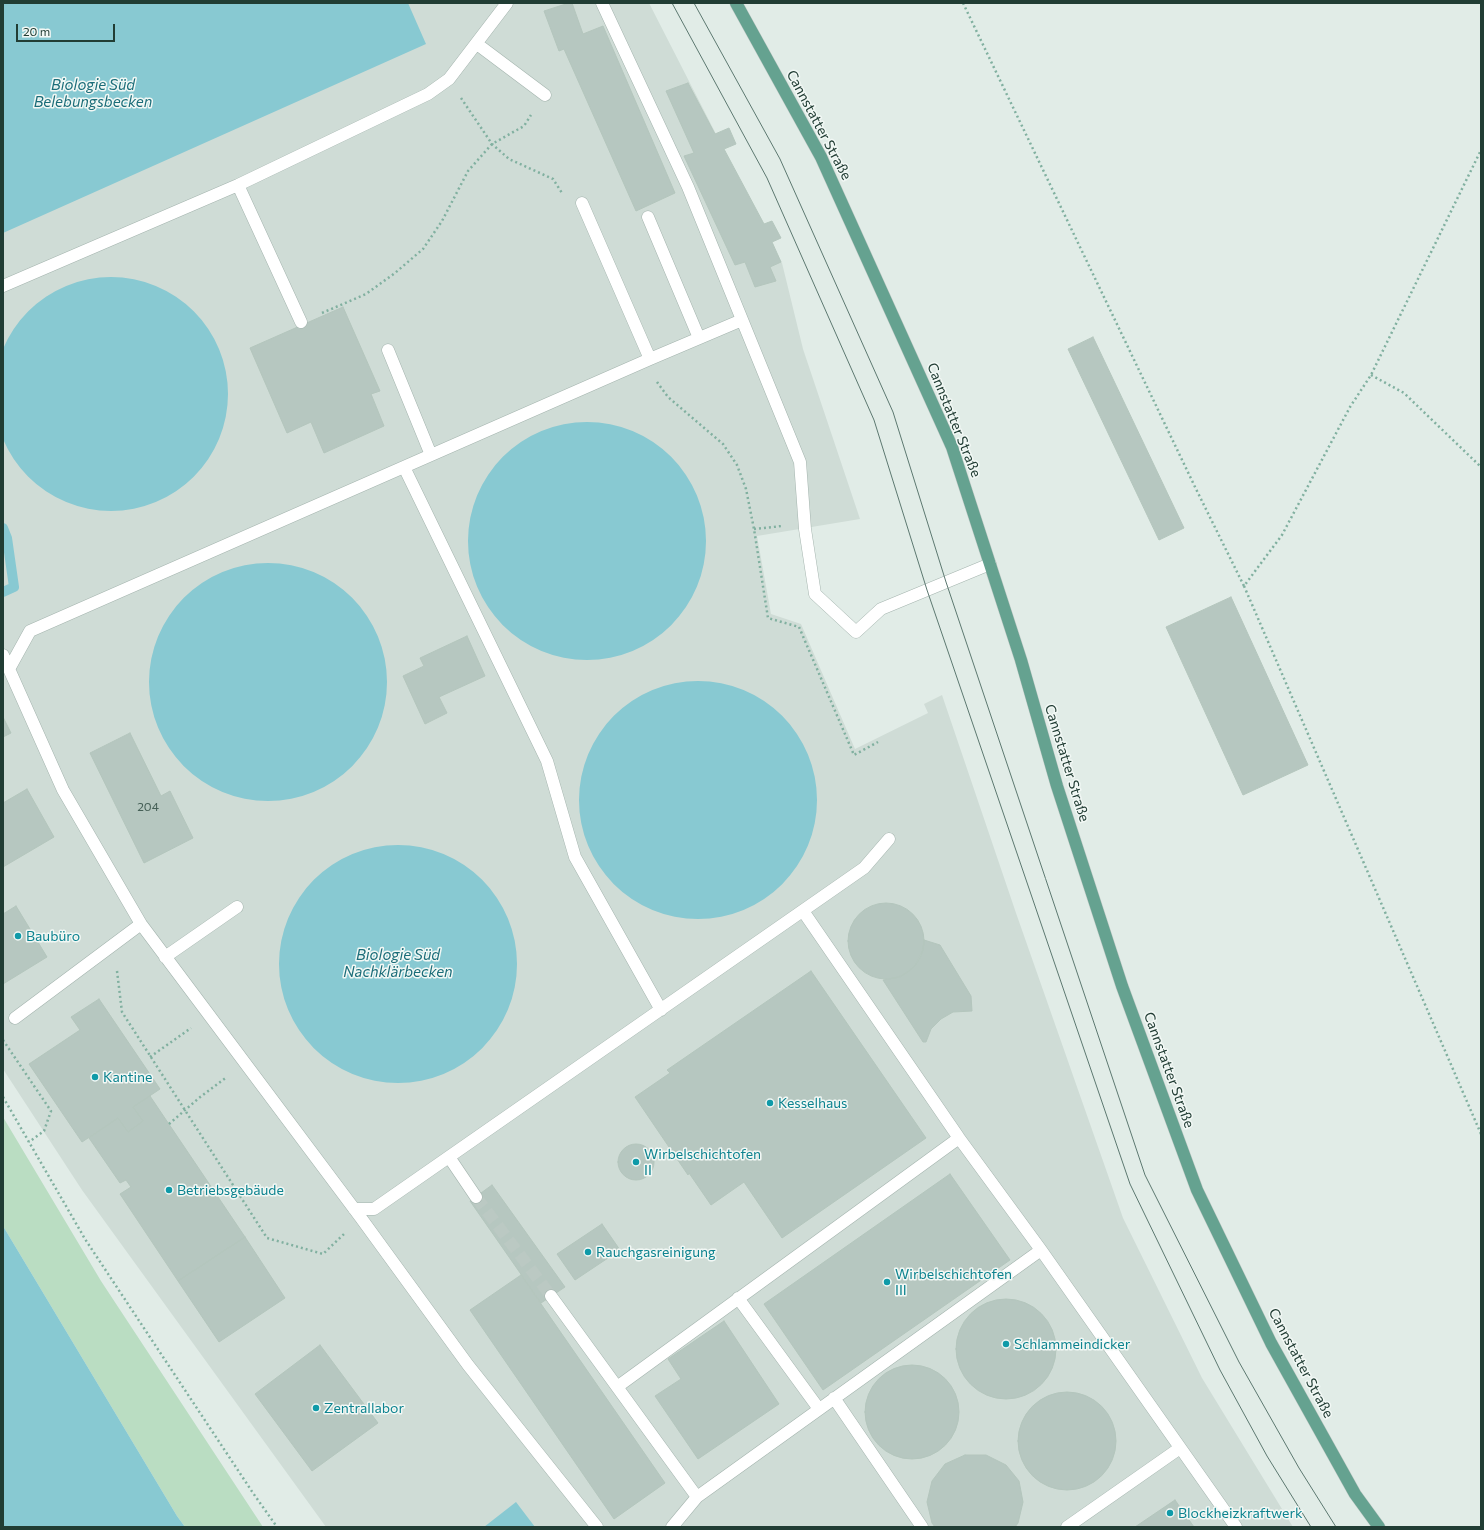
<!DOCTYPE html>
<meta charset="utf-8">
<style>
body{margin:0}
#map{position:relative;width:1484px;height:1530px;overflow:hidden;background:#e1ece7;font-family:Commissioner,sans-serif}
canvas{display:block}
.frame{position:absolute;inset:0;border:4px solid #213d34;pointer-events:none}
.scale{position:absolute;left:16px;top:24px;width:99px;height:18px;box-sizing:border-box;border:2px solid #213d34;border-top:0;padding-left:5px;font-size:12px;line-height:14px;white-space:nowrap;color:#213d34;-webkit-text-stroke:3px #f2f8f5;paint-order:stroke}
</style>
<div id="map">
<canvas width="1484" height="1530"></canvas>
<div class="frame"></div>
<div class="scale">20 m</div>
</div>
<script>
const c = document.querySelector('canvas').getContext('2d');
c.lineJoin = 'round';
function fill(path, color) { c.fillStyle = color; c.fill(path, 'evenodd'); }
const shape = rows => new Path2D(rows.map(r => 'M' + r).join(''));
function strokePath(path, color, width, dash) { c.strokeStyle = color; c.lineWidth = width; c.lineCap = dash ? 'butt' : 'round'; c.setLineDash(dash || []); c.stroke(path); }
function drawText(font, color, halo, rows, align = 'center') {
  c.font = font + ' Commissioner,sans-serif'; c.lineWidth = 3; c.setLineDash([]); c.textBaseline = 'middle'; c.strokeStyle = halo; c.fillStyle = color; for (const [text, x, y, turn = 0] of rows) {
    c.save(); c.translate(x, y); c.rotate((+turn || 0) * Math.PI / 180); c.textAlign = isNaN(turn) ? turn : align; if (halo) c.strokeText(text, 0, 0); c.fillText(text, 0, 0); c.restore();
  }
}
const built = shape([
 [3,3,649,3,782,263,803,349,860,519,757,536,771,614,801,624,855,749,928,713,924,704,942,695,1016,913,1123,1218,1202,1378,1293,1527,326,1527,82,1190,3,1069]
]);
const green = shape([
 [3,1117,101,1281,263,1527,185,1527,177,1516,3,1226]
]);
const water = shape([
 [3,3,408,3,426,44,3,233],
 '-6 394a117 117 0 1 1 234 0a117 117 0 1 1-234 0Z',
 '468 541a119 119 0 1 1 238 0a119 119 0 1 1-238 0Z',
 '149 682a119 119 0 1 1 238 0a119 119 0 1 1-238 0Z',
 '579 800a119 119 0 1 1 238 0a119 119 0 1 1-238 0Z',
 '279 964a119 119 0 1 1 238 0a119 119 0 1 1-238 0Z',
 [3,1226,177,1516,185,1527,3,1527],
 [516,1502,535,1527,484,1527]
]);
const stream = shape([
 [3,528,7,538,14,587,3,592]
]);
const building = shape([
 [569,3,572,3,583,34,603,26,675,193,636,211,564,49,559,51,544,11,569,3],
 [688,83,715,134,729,128,736,144,724,149,764,224,772,221,781,238,772,242,781,262,770,267,776,281,755,287,745,262,735,265,684,156,694,153,666,91,688,83],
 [343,307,380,391,371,394,384,426,324,453,311,422,287,433,250,348,343,307],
 [1093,337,1184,528,1159,540,1068,349,1093,337],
 [1231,597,1308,765,1243,795,1166,627,1231,597],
 [467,636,485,676,439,697,447,713,425,724,403,676,424,666,420,658,467,636],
 [3,717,11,733,3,737,3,717],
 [130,733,161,796,170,791,193,838,144,863,90,753,130,733],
 [27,789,54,837,3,867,3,803,27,789],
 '848 941a38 38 0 1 1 76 0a38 38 0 1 1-76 0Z',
 [16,906,47,957,3,984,3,914,16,906],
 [924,940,940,945,971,996,972,1011,953,1012,941,1019,931,1029,926,1042,923,1042,883,980,900,977,915,966,923,950,924,940],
 [811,971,926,1138,782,1238,744,1182,711,1205,689,1173,688,1175,635,1097,670,1073,667,1070,811,971],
 [99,999,160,1089,133,1107,143,1121,128,1132,118,1118,82,1142,29,1064,80,1030,71,1017,99,999],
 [150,1096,245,1237,178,1281,120,1194,131,1187,126,1180,120,1183,89,1138,118,1118,128,1132,143,1121,133,1107,150,1096],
 '618 1162a18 18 0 1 1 36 0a18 18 0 1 1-36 0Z',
 [950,1174,1010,1260,823,1390,764,1304,950,1174],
 [492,1185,565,1287,541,1303,470,1201,492,1185],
 [602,1224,620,1250,575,1280,557,1254,602,1224],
 [245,1237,285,1298,219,1342,178,1281,245,1237],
 [521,1275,665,1483,614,1519,470,1310,521,1275],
 '956 1349a50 50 0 1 1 100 0a50 50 0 1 1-100 0Z',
 [724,1321,779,1404,698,1459,655,1396,681,1379,668,1359,724,1321],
 [320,1345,378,1423,312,1471,255,1394,320,1345],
 '865 1412a47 47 0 1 1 94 0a47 47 0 1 1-94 0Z',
 '1018 1441a49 49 0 1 1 98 0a49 49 0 1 1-98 0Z',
 [965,1455,986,1455,1006,1465,1019,1481,1023,1502,1018,1523,1015,1527,935,1527,932,1523,927,1502,932,1481,945,1464,965,1455],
 [1175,1500,1194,1527,1135,1527,1175,1500]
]);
const minorTunnel = shape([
 [476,1197,551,1296]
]);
const path = shape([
 [963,3,1196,489,1244,586,1282,535,1350,407,1371,375,1481,150],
 [461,98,492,144,509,159,553,179,562,193],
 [322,313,366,294,395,273,423,249,442,221,468,171,492,144,524,126,531,115],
 [1371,375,1404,393,1481,467],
 [657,382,668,397,723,444,737,465,746,489,754,529,768,618,799,627,854,755,878,742],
 [754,529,782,526],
 [1244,586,1481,1134],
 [117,971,122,1012,267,1238,323,1254,344,1234],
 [3,1040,51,1111,44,1131,29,1142],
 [150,1057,191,1028],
 [3,1097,85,1239,253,1493,277,1527],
 [169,1124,199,1098,227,1077]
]);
const minor = shape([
 [602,3,688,187,800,462,805,529,815,594,856,632,881,609,990,564],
 [477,44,545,95],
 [238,185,301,322],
 [582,203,650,359],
 [648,217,699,338],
 [3,286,238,185,428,94,449,79,507,3],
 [388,350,431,455],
 [404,467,547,761,575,857,661,1010],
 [3,655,9,669],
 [803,911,959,1138,1041,1250,1236,1527],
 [165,957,237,907],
 [15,1018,141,924],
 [449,1157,476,1197],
 [354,1209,374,1209,864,868,889,839],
 [551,1296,697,1497],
 [738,1298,819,1409],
 [617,1387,959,1138],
 [834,1398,922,1527],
 [597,1527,468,1365,361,1218,141,924,63,790,9,669,30,631,650,359,742,320],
 [672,1527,697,1497,1041,1250],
 [1067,1527,1180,1448]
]);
const major = shape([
 [736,3,821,157,952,447,1021,660,1057,786,1122,986,1197,1190,1271,1343,1355,1494,1379,1527]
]);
const tram = shape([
 [672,3,767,178,874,420,927,590,1130,1184,1220,1370,1267,1456,1311,1527],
 [694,3,780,159,893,412,946,582,1145,1175,1239,1362,1299,1468,1336,1527]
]);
const markers = [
 [18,936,4,"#0f9aa8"],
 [95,1077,4,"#0f9aa8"],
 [770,1103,4,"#0f9aa8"],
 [636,1162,4,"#0f9aa8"],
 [169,1190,4,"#0f9aa8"],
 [588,1252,4,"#0f9aa8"],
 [887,1282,4,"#0f9aa8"],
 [1006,1344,4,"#0f9aa8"],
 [316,1408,4,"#0f9aa8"],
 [1170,1513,4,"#0f9aa8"]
];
const numberNames = [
 ["204",148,807]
];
const streetNames = [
 ["Cannstatter Straße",819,125,62],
 ["Cannstatter Straße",954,420,68],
 ["Cannstatter Straße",1067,763,73],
 ["Cannstatter Straße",1169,1070,70],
 ["Cannstatter Straße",1301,1363,62]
];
const cultureNames = [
 ["Baubüro",26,936],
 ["Kantine",103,1077],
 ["Kesselhaus",778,1103],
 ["Wirbelschichtofen",644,1154],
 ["II",644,1170],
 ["Betriebsgebäude",177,1190],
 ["Rauchgasreinigung",596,1252],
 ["Wirbelschichtofen",895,1274],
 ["III",895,1290],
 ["Schlammeindicker",1014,1344],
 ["Zentrallabor",324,1408],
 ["Blockheizkraftwerk",1178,1513]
];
const waterNames = [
 ["Biologie Süd",93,85],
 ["Belebungsbecken",93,102],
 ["Biologie Süd",398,955],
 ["Nachklärbecken",398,972]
];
fill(built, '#cfdcd6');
fill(green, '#baddc2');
fill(water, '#88c9d2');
strokePath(stream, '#88c9d2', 10);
fill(building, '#b6c7c0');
strokePath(building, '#b4c6bd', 1);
strokePath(minorTunnel, '#bbc9c3', 12, [12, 6]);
strokePath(minor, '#a4b4ae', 13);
strokePath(major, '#c1c9c6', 13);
strokePath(path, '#81b0a0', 2.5, [2, 3]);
strokePath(minor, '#fff', 12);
strokePath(major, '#65a290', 12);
strokePath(tram, '#5c7870', 1);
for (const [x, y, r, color] of markers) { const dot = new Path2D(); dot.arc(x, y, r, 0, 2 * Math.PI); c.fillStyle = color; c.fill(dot); strokePath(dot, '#f2f8f5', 1.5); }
drawText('12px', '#466057', null, numberNames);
drawText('14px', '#213d34', '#f2f8f5', streetNames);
drawText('14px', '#0d838f', '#f2f8f5', cultureNames, 'left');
drawText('italic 15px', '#1b6d79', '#f2f8f5', waterNames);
</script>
